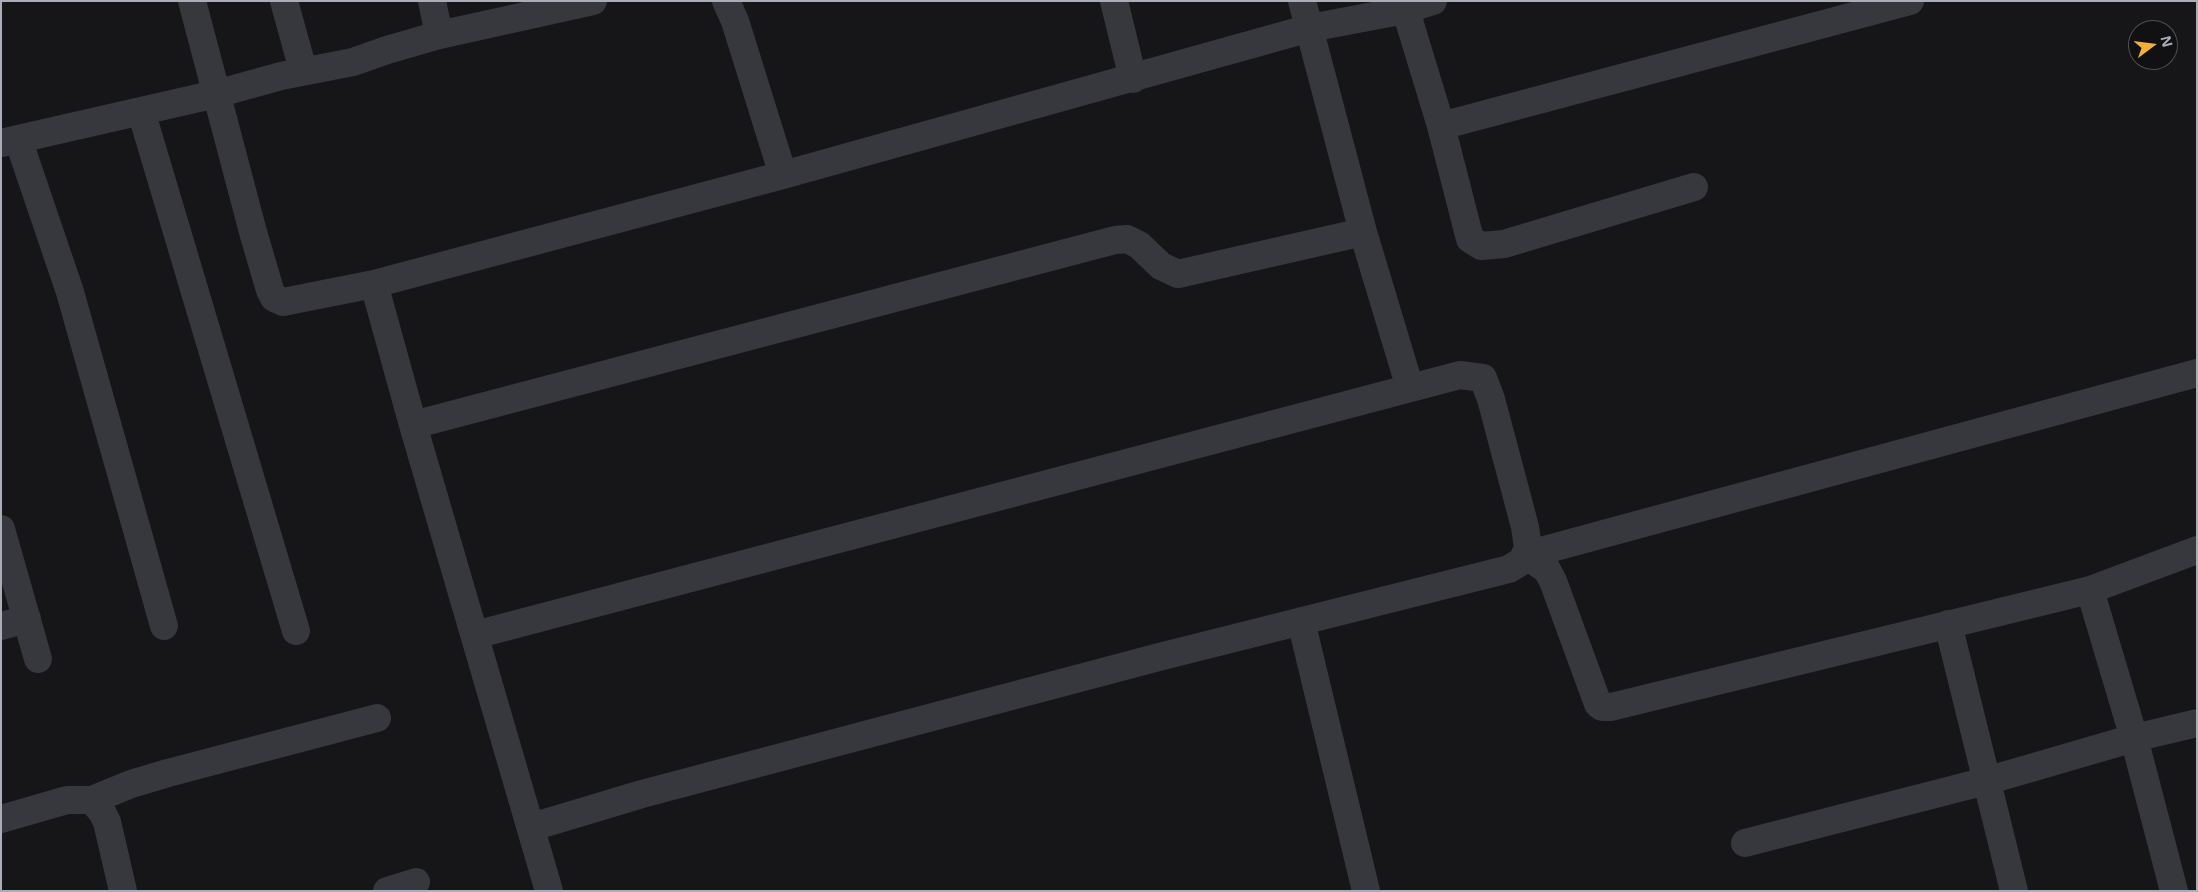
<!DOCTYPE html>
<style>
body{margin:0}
#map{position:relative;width:2198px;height:892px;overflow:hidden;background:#161618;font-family:"Noto Sans",sans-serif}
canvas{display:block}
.frame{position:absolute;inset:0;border:2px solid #a8adb8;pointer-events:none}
.north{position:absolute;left:2128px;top:20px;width:50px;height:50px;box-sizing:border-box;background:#111113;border:1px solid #4d4f55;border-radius:50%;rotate:75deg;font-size:14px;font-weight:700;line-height:20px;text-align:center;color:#a8adb8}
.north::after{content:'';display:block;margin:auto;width:18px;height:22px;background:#f2b134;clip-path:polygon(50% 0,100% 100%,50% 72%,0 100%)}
</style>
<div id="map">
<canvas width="2198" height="892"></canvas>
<div class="frame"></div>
<div class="north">N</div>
</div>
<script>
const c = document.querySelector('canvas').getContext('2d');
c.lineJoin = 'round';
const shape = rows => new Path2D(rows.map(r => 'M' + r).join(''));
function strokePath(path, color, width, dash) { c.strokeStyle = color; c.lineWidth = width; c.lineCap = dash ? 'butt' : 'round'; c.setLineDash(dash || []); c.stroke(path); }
const street = shape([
 [192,1,253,232,270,290,274,298,283,302,374,284,783,175,1310,28,1405,10,1433,1],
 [284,1,303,70],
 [432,1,439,35],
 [726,1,735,21,783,175],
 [1114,1,1133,79],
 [1302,1,1363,232,1410,388],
 [1403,1,1441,126,1470,239,1481,246,1504,244,1694,187],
 [141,111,296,631],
 [1441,126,1910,1],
 [18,139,70,292,164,626],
 [1,143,216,94,281,76,353,62,387,50,439,35,593,1],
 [374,284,413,425,549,891],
 [413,425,1115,240,1127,239,1139,245,1161,266,1178,274,1363,232],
 [1,529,38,659],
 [1526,555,1547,570,1553,581,1598,704,1602,707,1611,707,2090,590,2197,550],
 [1526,555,2197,373],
 [2090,590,2134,738,2174,891],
 [1301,621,1366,891],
 [1948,624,2014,891],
 [1,626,27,619],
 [475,635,1460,375,1483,378,1491,399,1525,527,1528,548,1522,561,1509,569,1159,657,642,794,532,827],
 [92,800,102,812,107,822,123,891],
 [1,819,67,800,92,800,131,784,168,773,377,718],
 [1745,843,1986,781,2134,738,2197,723],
 [387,891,416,882]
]);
strokePath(street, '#37383d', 28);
</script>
